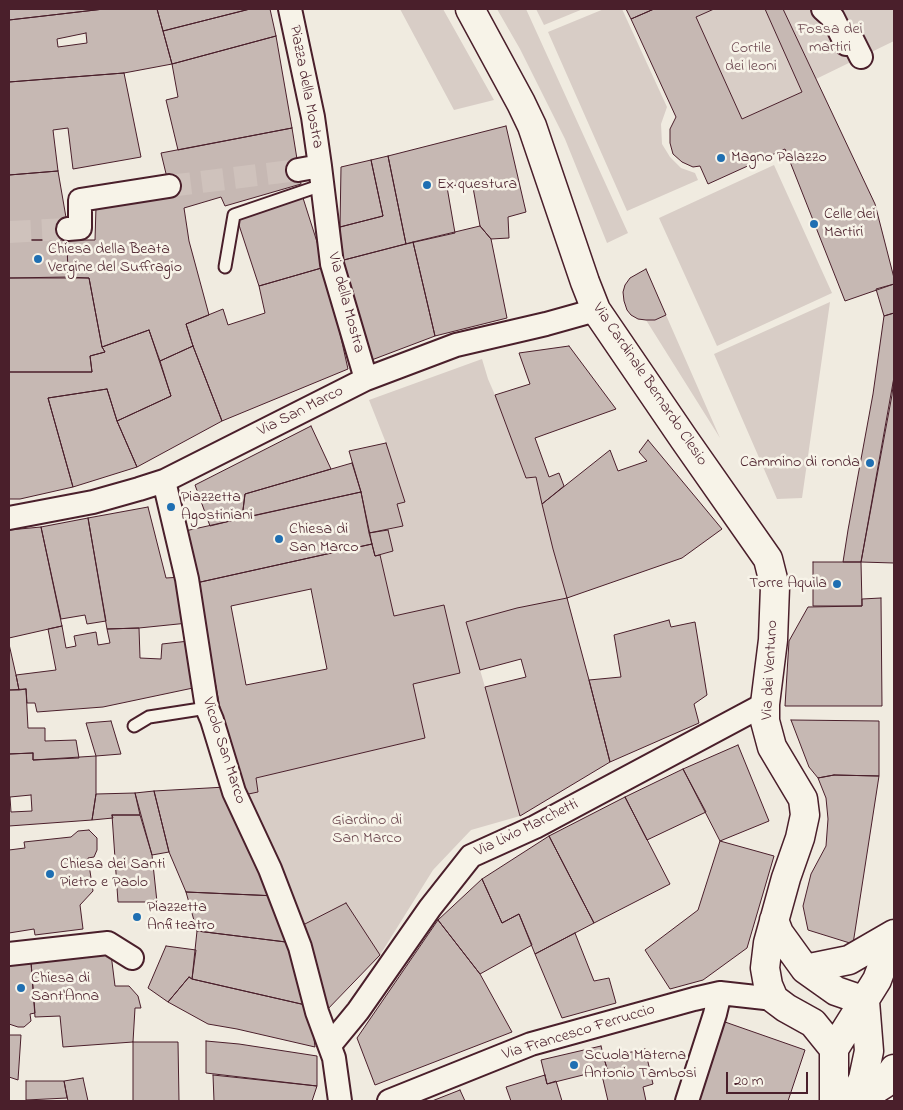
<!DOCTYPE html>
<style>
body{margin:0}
#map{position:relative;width:903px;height:1110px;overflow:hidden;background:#f0ebe0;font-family:"Indie Flower",sans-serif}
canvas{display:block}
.frame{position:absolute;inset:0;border:10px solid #4a1f2b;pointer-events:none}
.scale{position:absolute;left:726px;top:1072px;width:82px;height:22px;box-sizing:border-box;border:2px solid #4a1f2b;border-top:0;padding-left:6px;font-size:15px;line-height:18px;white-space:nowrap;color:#4a1f2b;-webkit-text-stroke:4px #f7f3e8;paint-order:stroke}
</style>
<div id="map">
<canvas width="903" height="1110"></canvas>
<div class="frame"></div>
<div class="scale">20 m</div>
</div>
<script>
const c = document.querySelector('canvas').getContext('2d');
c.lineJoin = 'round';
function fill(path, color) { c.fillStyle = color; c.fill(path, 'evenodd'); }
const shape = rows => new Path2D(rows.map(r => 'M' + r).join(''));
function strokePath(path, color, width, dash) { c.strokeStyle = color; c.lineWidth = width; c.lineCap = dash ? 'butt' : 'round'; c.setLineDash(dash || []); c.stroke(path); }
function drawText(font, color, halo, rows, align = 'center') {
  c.font = font + ' "Indie Flower",sans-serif'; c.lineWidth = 5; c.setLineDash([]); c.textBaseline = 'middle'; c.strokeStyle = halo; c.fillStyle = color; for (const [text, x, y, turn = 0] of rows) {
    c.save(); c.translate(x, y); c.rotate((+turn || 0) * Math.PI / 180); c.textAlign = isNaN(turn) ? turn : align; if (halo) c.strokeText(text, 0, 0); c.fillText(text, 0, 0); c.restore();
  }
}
const green = shape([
 [400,9,443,9,494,100,454,110],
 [497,9,526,9,628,233,607,243,565,139,520,49],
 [536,9,583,9,544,25],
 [604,9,622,9,667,107,661,124,662,144,670,157,681,168,695,173,698,180,627,211,548,32],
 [714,9,765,9,802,92,742,119,696,17],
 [783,9,894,9,894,41,816,79],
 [774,165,832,293,717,346,659,218],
 [830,302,802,498,777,499,714,354],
 [666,315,720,438,646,320,655,320],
 [482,359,488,379,495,395,526,478,536,477,553,549,567,598,466,622,485,687,520,816,471,830,433,870,380,955,346,904,301,926,239,796,258,792,256,778,425,738,413,684,460,672,444,605,394,616,380,555,393,551,388,530,402,526,397,504,405,502,386,443,369,400]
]);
const building = shape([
 [9,9,104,9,9,20,9,9],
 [104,9,157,9,172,64,124,73,9,82,9,20,104,9],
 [86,33,87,43,58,47,57,39,86,33],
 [157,9,250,9,163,31,157,9],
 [250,9,270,9,276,36,172,64,163,31,250,9],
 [626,9,654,9,631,19,626,9],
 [654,9,714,9,696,17,742,119,802,92,765,9,783,9,875,204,894,278,894,284,845,301,785,149,708,184,700,166,693,167,682,162,673,154,670,143,670,129,676,117,631,19,654,9],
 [276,36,292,128,178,150,166,100,178,97,172,64,276,36],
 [124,73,141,157,73,169,68,128,53,130,58,171,9,175,9,82,124,73],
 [506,126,526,212,508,217,509,238,491,239,480,226,472,182,447,187,455,233,406,244,388,156,506,126],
 [292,128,301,184,225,206,221,197,184,208,189,241,209,315,186,324,193,346,160,361,149,330,102,347,89,278,68,277,67,240,95,240,96,207,169,186,161,153,292,128],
 [388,156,406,244,340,261,340,227,383,216,371,160,388,156],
 [371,160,383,216,340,227,341,167,371,160],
 [58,171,68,229,67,240,9,240,9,175,58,171],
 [303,198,325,267,259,286,237,219,303,198],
 [480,226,491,239,507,318,435,336,413,242,480,226],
 [9,240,67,240,68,277,9,278,9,240],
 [413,242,435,336,369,361,340,261,413,242],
 [325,267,348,369,222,421,193,346,186,324,223,309,228,325,265,313,259,286,325,267],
 [646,269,666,315,655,320,646,320,638,319,631,315,627,310,624,301,623,292,625,285,630,278,646,269],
 [9,278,89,278,102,347,105,352,90,356,92,372,9,372,9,278],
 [894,284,894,313,884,316,876,289,894,284],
 [894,313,894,377,861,562,843,562,848,530,873,394,884,316,894,313],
 [149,330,171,396,117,421,107,389,48,398,73,487,20,499,9,499,9,372,92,372,90,356,105,352,102,347,149,330],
 [193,346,222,421,137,467,117,421,171,396,160,361,193,346],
 [569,346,616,409,535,438,549,477,559,473,564,486,542,504,536,477,526,478,495,395,530,384,519,353,569,346],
 [894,377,894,563,861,562,892,395,894,377],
 [107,389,117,421,137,467,73,487,48,398,107,389],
 [311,426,331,469,245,494,242,518,210,526,195,485,311,426],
 [648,440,722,529,682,558,567,598,553,549,542,504,610,450,618,471,647,461,639,452,648,440],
 [386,443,405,502,397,504,403,526,369,533,361,492,349,451,386,443],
 [352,463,361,492,242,518,245,494,352,463],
 [361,492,372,544,196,583,185,531,361,492],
 [148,507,166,578,182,577,188,623,139,628,107,629,88,518,148,507],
 [88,518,106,621,87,624,85,615,61,619,41,527,88,518],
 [41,527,62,626,9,638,9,530,41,527],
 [388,530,393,551,375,556,369,533,388,530],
 [372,544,375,556,380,555,394,616,444,605,460,673,413,684,425,738,256,778,258,792,239,796,221,713,196,583,372,544],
 [311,589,327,669,246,685,231,606,311,589],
 [813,562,861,562,862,606,813,606,813,562],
 [567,598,589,680,610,762,520,816,485,687,526,677,521,659,480,670,466,622,517,608,567,598],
 [881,598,882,706,785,706,789,641,808,607,862,606,862,599,881,598],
 [669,620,671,627,695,622,707,695,694,704,699,723,610,762,589,680,621,677,614,635,669,620],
 [62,626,66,648,76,646,74,636,96,632,98,645,110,643,107,629,139,628,140,658,161,659,162,644,189,641,193,688,103,707,37,712,35,703,27,703,26,689,19,690,16,675,56,670,48,629,62,626],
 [9,644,16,675,19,690,9,690,9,644],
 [26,689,28,728,45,728,45,741,76,740,79,758,33,760,33,753,9,754,9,690,26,689],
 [791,720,879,721,879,776,834,775,818,778,809,767,791,720],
 [111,721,121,754,96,756,86,723,111,721],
 [738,745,769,821,720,841,683,769,738,745],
 [33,753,33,760,96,756,96,794,92,820,9,826,9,754,33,753],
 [31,795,32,811,11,812,10,797,31,795],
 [683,769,706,812,647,840,625,797,683,769],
 [834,775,879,776,853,944,808,930,803,906,811,874,826,846,828,819,826,798,818,778,834,775],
 [226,787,277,896,186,892,169,852,154,791,226,787],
 [154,791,169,852,152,855,135,793,154,791],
 [135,793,140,815,112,815,113,818,92,820,96,794,135,793],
 [625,797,670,884,594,923,549,836,625,797],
 [112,815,140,815,152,855,157,902,118,902,112,815],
 [89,830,97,838,97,850,94,857,88,858,93,891,80,905,83,929,35,935,34,929,9,933,9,850,25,848,24,842,71,837,78,831,89,830],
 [549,836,594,923,535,954,519,914,502,923,482,879,549,836],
 [720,841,774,856,747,948,703,980,670,989,645,950,698,910,720,841],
 [482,879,502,923,519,914,532,945,480,974,438,920,482,879],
 [186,892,277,896,294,943,197,931,186,892],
 [346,903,380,955,324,1013,301,926,346,903],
 [438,920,480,974,512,1032,375,1085,357,1038,438,920],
 [197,931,294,943,310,1006,192,979,197,931],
 [575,933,594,981,609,978,616,1003,562,1018,535,954,575,933],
 [166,946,196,950,192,979,189,977,168,1002,148,988,166,946],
 [88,954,111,954,115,986,129,986,138,996,141,1008,135,1008,133,1042,63,1047,60,1016,35,1017,31,962,88,954],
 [31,962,35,1013,30,1014,31,1021,24,1027,18,1027,9,1024,9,963,31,962],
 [189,977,192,979,310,1006,315,1047,237,1029,208,1024,168,1002,189,977],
 [725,1022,805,1050,788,1101,698,1101,725,1022],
 [9,1035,21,1035,18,1080,9,1077,9,1035],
 [206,1041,239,1044,317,1056,317,1086,206,1073,206,1041],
 [133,1042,178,1042,179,1101,133,1101,133,1042],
 [601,1046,607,1069,547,1084,541,1060,601,1046],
 [645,1049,653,1084,643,1087,646,1101,608,1101,601,1071,607,1069,604,1058,645,1049],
 [213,1075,317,1086,312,1101,214,1101,213,1075],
 [545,1075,547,1084,556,1081,562,1101,511,1101,506,1087,545,1075],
 [83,1078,88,1101,68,1101,64,1081,83,1078],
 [26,1081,64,1081,67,1098,26,1100,26,1081],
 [460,1090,465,1101,432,1101,460,1090]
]);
const streetTunnel = shape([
 [169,186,298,170],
 [9,232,68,229]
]);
const lane = shape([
 [225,267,234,215,322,185],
 [134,726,149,717,207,708]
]);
const street = shape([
 [290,9,313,117,320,166,332,264,366,379],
 [823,9,833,18,846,44,853,41,861,57],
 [298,170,320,166],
 [68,229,80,228,80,200,169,186],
 [164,481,187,579,207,708,212,720,234,792,270,869,300,947,317,1012,334,1058,340,1101],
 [9,518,93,502,139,489,164,481,366,379,456,345,546,324,596,310],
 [9,954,108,943,132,958],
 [330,1045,358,1011,430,908,471,856,535,827,765,704],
 [389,1101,531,1044,694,999,720,993,774,999],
 [687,1101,715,1014,720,993]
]);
const secondary = shape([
 [470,9,521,103,532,126,585,282,596,310,684,439,768,559,775,587,773,640,765,704,765,721,772,747,803,799,805,815,800,838,786,878,768,943,765,968,768,985,774,999,786,1008,813,1023,834,1049],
 [774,920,779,933,805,969,836,991,865,1001],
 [805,969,849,960,894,934],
 [834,1101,834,1049,877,980,894,935],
 [852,1101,863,1079,869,1051,865,1001],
 [857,1101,884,1084,894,1069]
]);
const markers = [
 [721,158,5,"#1f6fb2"],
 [427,185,5,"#1f6fb2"],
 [814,224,5,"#1f6fb2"],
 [38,259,5,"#1f6fb2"],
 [870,463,5,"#1f6fb2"],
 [171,507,5,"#1f6fb2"],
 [279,539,5,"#1f6fb2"],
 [837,584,5,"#1f6fb2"],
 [50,874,5,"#1f6fb2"],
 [137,917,5,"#1f6fb2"],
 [21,988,5,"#1f6fb2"],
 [574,1065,5,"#1f6fb2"]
];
const parkNames = [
 ["Fossa dei",830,30],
 ["martiri",830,48],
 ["Cortile",751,49],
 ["dei leoni",751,67],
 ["Giardino di",367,821],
 ["San Marco",367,839]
];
const streetNames = [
 ["Piazza della Mostra",305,87,79],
 ["Via della Mostra",345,303,75],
 ["Via Cardinale Bernardo Clesio",649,385,56],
 ["Via San Marco",301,412,-27],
 ["Via dei Ventuno",771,670,-87],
 ["Vicolo San Marco",223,751,72],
 ["Via Livio Marchetti",527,829,-26],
 ["Via Francesco Ferruccio",579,1033,-17]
];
const poiNames = [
 ["Magno Palazzo",731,158],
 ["Ex questura",437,185],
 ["Celle dei",824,215],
 ["Martiri",824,233],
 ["Chiesa della Beata",48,250],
 ["Vergine del Suffragio",48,268],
 ["Cammino di ronda",860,463,"right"],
 ["Piazzetta",181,498],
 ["Agostiniani",181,516],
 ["Chiesa di",289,530],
 ["San Marco",289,548],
 ["Torre Aquila",827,584,"right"],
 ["Chiesa dei Santi",60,865],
 ["Pietro e Paolo",60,883],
 ["Piazzetta",147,908],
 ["Anfiteatro",147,926],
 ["Chiesa di",31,979],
 ["Sant'Anna",31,997],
 ["Scuola Materna",584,1056],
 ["Antonio Tambosi",584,1074]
];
fill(green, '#d8cdc6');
fill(building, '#c6b8b3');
strokePath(building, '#4a1f2b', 1);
strokePath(streetTunnel, '#cfc2bc', 22, [22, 11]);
strokePath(lane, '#4a1f2b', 15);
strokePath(street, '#4a1f2b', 26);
strokePath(secondary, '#4a1f2b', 31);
strokePath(lane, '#f7f3e8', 11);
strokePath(street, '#f7f3e8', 22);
strokePath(secondary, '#f7f3e8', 28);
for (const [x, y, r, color] of markers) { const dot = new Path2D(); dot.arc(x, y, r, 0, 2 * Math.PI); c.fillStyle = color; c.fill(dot); strokePath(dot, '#f7f3e8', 2); }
drawText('16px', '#6e4a52', '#f7f3e8', parkNames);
drawText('16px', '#4a1f2b', '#f7f3e8', streetNames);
drawText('16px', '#4a1f2b', '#f7f3e8', poiNames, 'left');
</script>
